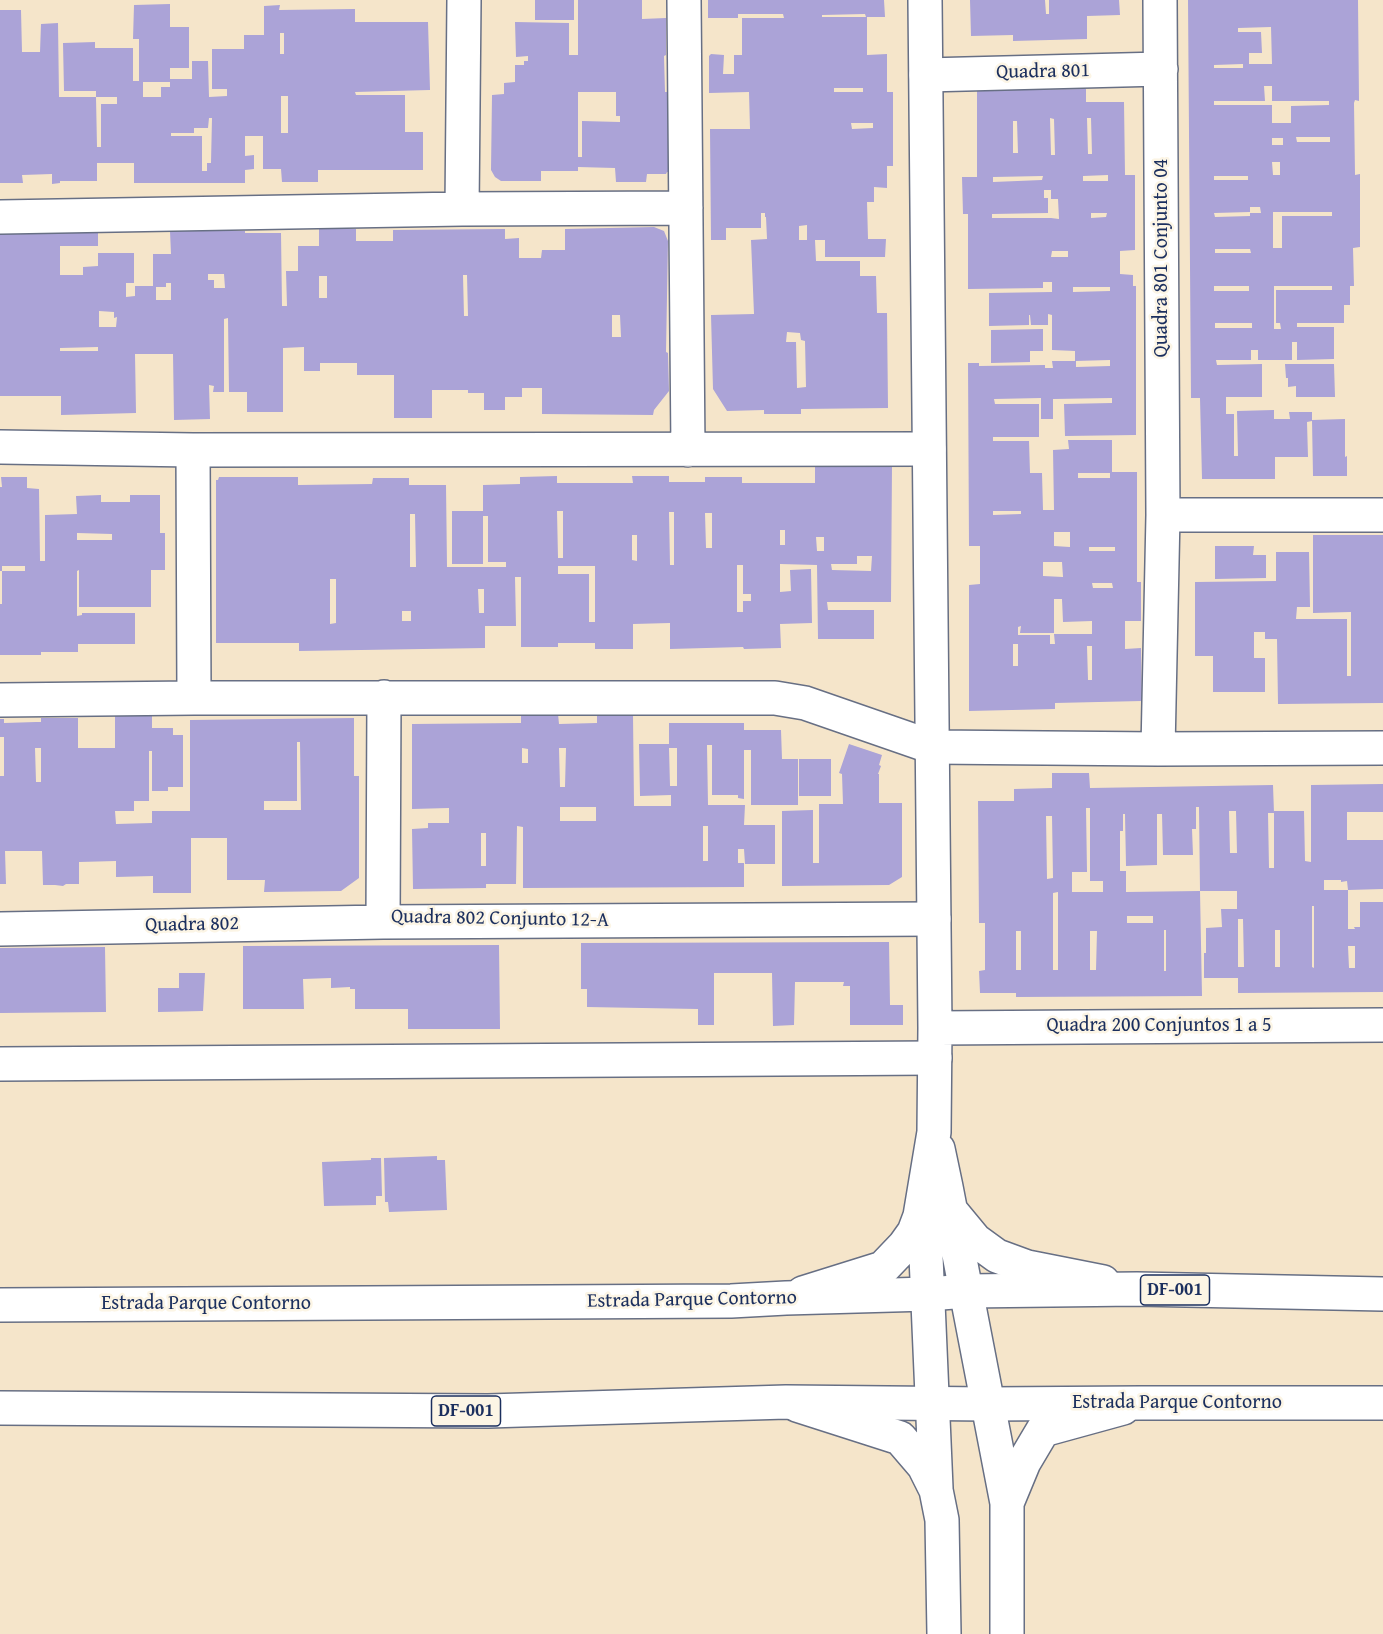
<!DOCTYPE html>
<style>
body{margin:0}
canvas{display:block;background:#f5e5ca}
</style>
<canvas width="1383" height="1634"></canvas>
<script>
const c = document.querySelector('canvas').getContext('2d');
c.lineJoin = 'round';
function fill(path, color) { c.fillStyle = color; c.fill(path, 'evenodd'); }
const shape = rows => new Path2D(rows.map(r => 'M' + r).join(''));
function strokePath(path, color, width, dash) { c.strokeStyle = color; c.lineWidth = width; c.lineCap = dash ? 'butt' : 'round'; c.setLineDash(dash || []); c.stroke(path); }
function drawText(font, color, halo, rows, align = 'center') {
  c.font = font + ' "Gentium Book Plus",serif'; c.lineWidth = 5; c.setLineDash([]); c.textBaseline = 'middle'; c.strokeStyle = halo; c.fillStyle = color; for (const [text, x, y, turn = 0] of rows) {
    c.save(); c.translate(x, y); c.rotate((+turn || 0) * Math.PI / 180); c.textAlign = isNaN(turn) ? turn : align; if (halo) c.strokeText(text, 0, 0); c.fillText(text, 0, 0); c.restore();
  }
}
const building = shape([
 [535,0,574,0,574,20,535,20],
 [578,0,642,0,642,19,666,18,666,55,664,56,665,92,669,92,670,172,667,172,666,174,647,174,646,182,616,182,615,168,578,167,578,171,541,171,541,181,501,181,495,177,491,170,492,95,504,94,504,83,515,82,515,65,524,65,524,61,528,61,528,56,516,57,515,22,569,23,569,55,578,55],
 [578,92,616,92,616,116,620,116,620,122,582,121,582,157,578,157],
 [708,0,884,0,885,17,866,17,865,14,822,15,822,17,867,17,867,55,887,54,887,92,893,92,893,166,887,166,887,188,874,187,874,202,867,202,868,239,886,239,885,257,825,257,825,240,815,240,816,261,860,261,860,276,876,276,877,313,887,313,888,408,801,409,801,414,764,414,764,410,727,411,713,389,711,315,754,314,751,240,767,239,766,217,765,217,765,213,761,213,761,228,726,228,726,240,711,240,710,129,750,129,749,92,709,93,709,56,711,54,724,55,723,74,734,74,734,55,742,55,742,18,784,18,783,14,738,14,738,18,708,18],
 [834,88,863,88,863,92,834,92],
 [851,123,873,123,873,128,852,129],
 [807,225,807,240,799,240,799,226],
 [787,332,800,333,801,340,805,341,806,387,797,388,796,342,786,342],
 [970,0,1045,0,1046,14,1049,14,1049,0,1119,0,1120,15,1087,16,1087,39,1013,41,1013,35,971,36],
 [1188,0,1358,0,1359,101,1355,100,1354,103,1355,175,1360,174,1360,247,1353,248,1354,286,1350,286,1350,305,1344,305,1344,323,1297,323,1297,327,1334,327,1334,359,1297,360,1297,342,1292,342,1292,360,1258,360,1258,350,1251,350,1251,360,1216,360,1217,365,1262,364,1262,397,1226,397,1226,414,1234,414,1234,456,1238,456,1237,411,1274,410,1274,419,1290,419,1289,412,1312,412,1312,421,1307,422,1308,457,1275,457,1275,479,1202,479,1200,398,1191,398],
 [1271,27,1272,64,1249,64,1249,53,1262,53,1261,32,1238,32,1238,28],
 [1243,64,1243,68,1214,68,1214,65],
 [1264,86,1272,86,1272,101,1329,101,1329,105,1291,106,1291,123,1272,123,1272,105,1214,105,1214,101,1265,101],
 [1296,137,1330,137,1330,142,1297,142],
 [1272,138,1283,138,1283,145,1272,145],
 [1272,162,1280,162,1280,175,1273,175],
 [1214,176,1248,176,1248,180,1214,180],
 [1250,207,1260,207,1261,213,1250,213,1250,216,1215,217,1214,213,1250,212],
 [1273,212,1332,212,1332,216,1282,216,1282,248,1273,248],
 [1215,249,1250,249,1251,253,1215,253],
 [1214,286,1249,286,1249,291,1214,291],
 [1274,286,1332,286,1332,290,1276,290,1276,323,1280,323,1281,329,1274,329],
 [1215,323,1252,323,1252,328,1215,328],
 [170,4,170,27,189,27,189,68,170,68,170,79,192,79,192,61,208,61,209,97,227,96,227,89,212,89,212,49,244,49,244,35,264,35,264,6,280,5,279,10,355,9,355,22,428,22,430,90,355,92,356,95,405,95,405,132,423,132,423,170,318,170,318,182,282,182,281,169,263,169,263,136,245,136,245,156,254,155,254,169,245,170,245,183,134,183,134,163,97,163,97,181,60,181,60,183,52,184,52,174,22,175,23,183,0,183,0,10,21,10,22,52,40,52,41,24,58,23,59,97,96,97,97,147,101,147,101,104,117,104,117,97,96,97,96,91,64,91,63,43,95,42,95,48,133,48,133,81,139,81,139,39,133,39,134,5],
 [280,33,284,33,284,54,280,54],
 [143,82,170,82,170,87,161,87,161,97,143,97],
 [281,96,288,96,288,133,281,133],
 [209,118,212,118,211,163,207,163,207,171,202,171,202,136,171,136,171,133,194,133,194,128,208,128],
 [1086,89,1086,102,1124,102,1125,175,1135,175,1135,250,1120,251,1120,274,1133,275,1133,286,1136,286,1136,435,1065,436,1064,404,1112,403,1112,398,1053,399,1053,419,1041,419,1041,398,994,399,995,404,1039,404,1039,437,993,437,993,441,1029,441,1030,473,1042,473,1043,510,1054,510,1053,450,1069,449,1068,440,1112,440,1112,472,1137,472,1137,582,1141,582,1141,621,1125,621,1125,649,1141,648,1142,701,1055,703,1055,709,969,711,969,585,980,584,980,546,969,546,968,363,979,363,979,366,1045,365,1045,368,1053,368,1052,361,1076,361,1076,367,1110,366,1110,360,1075,361,1075,351,1052,350,1052,315,1048,314,1048,325,1031,325,1030,315,1029,315,1029,325,989,326,989,293,1052,292,1052,282,1043,282,1043,288,968,289,968,214,963,214,962,177,977,177,977,90],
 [1050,118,1054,119,1055,155,1051,155],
 [1087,118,1091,118,1092,154,1088,154],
 [1013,121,1017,121,1018,153,1013,153],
 [1108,175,1108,181,1083,181,1083,176],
 [1043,176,1042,180,993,182,993,177],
 [1044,190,1051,190,1051,199,1058,199,1059,219,1051,218,992,218,992,214,1048,213,1048,198,1044,198],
 [1091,213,1107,213,1106,217,1091,218],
 [1052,251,1068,251,1068,257,1051,257],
 [1073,287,1110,287,1110,291,1073,292],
 [1078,473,1110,473,1110,478,1078,478],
 [993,511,1021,511,1021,514,993,515],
 [1054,532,1070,532,1070,547,1054,546],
 [1089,547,1115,547,1115,551,1089,551],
 [1043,562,1062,562,1063,577,1043,576],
 [1092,583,1112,583,1113,588,1093,588],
 [1054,599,1062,599,1063,622,1092,621,1092,634,1054,634,1055,644,1050,644,1050,635,1018,635,1018,627,1021,626,1020,633,1054,633],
 [1013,644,1018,644,1018,666,1013,666],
 [1087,646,1092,646,1092,680,1088,680],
 [654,227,664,231,668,241,666,352,668,353,669,391,654,410,653,415,542,414,542,388,522,388,522,397,505,397,505,410,484,410,484,393,468,393,468,390,432,390,432,418,394,418,394,375,357,375,357,363,320,363,320,371,304,371,304,347,283,348,283,412,247,412,247,392,229,392,228,318,224,319,224,392,213,392,214,386,209,385,210,419,174,420,173,354,135,354,136,413,61,415,61,396,0,396,0,232,98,231,98,246,60,246,60,275,83,275,83,267,98,266,98,253,134,253,134,283,126,283,126,297,135,296,135,286,153,286,153,254,171,254,170,231,245,231,245,233,281,233,282,306,287,306,286,271,298,271,298,246,319,246,319,229,356,229,356,241,393,241,393,230,505,229,505,239,519,238,519,258,541,258,542,250,565,250,565,229],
 [208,274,224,274,225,288,214,288,214,280,208,280],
 [463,275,467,275,468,316,464,316],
 [319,276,327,276,327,298,319,298],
 [166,283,171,283,171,300,156,300,156,287,166,287],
 [99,311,114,312,114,318,117,317,116,327,99,327],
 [612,315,620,315,621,337,612,337],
 [98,347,98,351,60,351,60,348],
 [1043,329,1043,351,1030,351,1030,362,991,363,991,330],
 [1285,364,1334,364,1335,397,1296,397,1296,386,1288,387,1288,378,1286,378],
 [1345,419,1345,457,1347,456,1347,476,1313,476,1312,420],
 [815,465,892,465,891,602,827,602,828,610,874,610,874,639,818,639,817,565,780,564,780,592,791,591,790,570,811,569,812,623,780,624,781,648,744,649,743,647,670,649,670,623,633,624,633,649,595,649,595,643,558,643,558,647,521,647,521,577,515,577,516,626,485,626,485,648,299,651,299,643,216,643,216,480,218,480,219,477,298,477,298,485,372,484,373,478,409,478,409,485,446,485,447,567,506,567,506,562,488,562,488,516,483,516,483,564,452,564,452,511,483,511,483,485,520,484,520,477,557,476,557,483,633,483,632,476,669,476,669,482,705,482,705,477,742,477,742,483,815,483],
 [557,511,563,511,563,558,558,558],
 [669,512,674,512,674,565,670,565],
 [705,513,712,513,712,548,706,548],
 [410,514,415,514,416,567,410,567],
 [780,530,785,530,785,545,780,545],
 [632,535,637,535,637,561,632,560],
 [816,537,824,537,824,551,817,551],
 [857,556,872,556,871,571,832,570,831,564,857,564],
 [737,565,743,565,743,594,751,594,751,601,743,601,743,612,737,612],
 [558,566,595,566,595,622,589,622,589,574,558,574],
 [330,579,336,579,336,623,330,624],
 [478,589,484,589,484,613,479,613],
 [402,611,411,611,411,621,402,621],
 [1,477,27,477,27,488,39,489,40,561,45,561,45,515,77,514,76,496,101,495,101,502,130,502,130,495,160,495,160,533,165,533,165,570,151,570,151,607,79,607,79,570,77,571,77,616,82,615,82,613,135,613,135,644,78,644,78,652,41,652,41,655,0,655,0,604,2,604,2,571,25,571,25,566,2,566,2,571,0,571,0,487,2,487],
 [77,533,112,534,112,540,77,540],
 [1313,535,1383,535,1383,703,1278,704,1277,639,1265,639,1265,632,1254,632,1254,658,1265,658,1265,692,1213,692,1213,656,1195,656,1195,582,1276,581,1276,552,1309,552,1310,607,1297,607,1296,619,1347,619,1347,676,1351,676,1351,612,1313,613],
 [1215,546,1254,546,1253,555,1266,555,1266,578,1215,579],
 [521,714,558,714,559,724,597,723,597,714,633,714,634,806,671,806,671,795,640,796,639,744,669,744,669,723,744,723,744,730,781,730,782,759,798,759,798,805,751,805,751,750,744,750,744,799,738,798,738,795,712,795,712,745,707,745,708,805,745,805,744,825,775,825,775,864,745,864,744,849,738,849,738,863,744,863,744,887,523,888,523,827,517,826,516,884,486,884,486,888,413,889,412,829,428,828,428,823,449,823,449,808,412,809,412,724,521,723],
 [522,748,528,749,528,763,522,763],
 [559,748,566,748,565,787,560,787],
 [669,748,677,748,677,786,670,786],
 [560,807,596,807,596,821,560,821],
 [703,826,708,826,708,861,703,861],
 [481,833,486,833,486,866,481,866],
 [115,716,152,716,152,728,173,728,173,735,183,735,183,787,168,787,168,791,152,791,152,751,149,751,149,801,134,801,134,811,115,811,116,824,152,823,152,811,190,811,190,720,354,718,354,776,359,776,359,878,341,891,264,892,265,880,227,880,227,838,191,838,191,893,153,893,153,876,116,877,116,861,79,862,79,884,66,884,63,886,55,885,43,885,42,851,5,851,6,884,0,884,0,776,4,776,4,737,0,737,0,719,4,719,4,723,36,722,41,722,41,718,78,718,78,748,115,748],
 [297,742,300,742,301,810,264,810,264,801,297,801],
 [35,748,41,748,41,782,36,782],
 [849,744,882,755,879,765,881,766,878,774,879,774,879,803,902,803,902,877,889,885,782,886,782,811,813,810,813,863,819,863,819,804,843,804,842,774,839,773],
 [799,759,831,759,831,796,799,796],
 [1052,773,1089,773,1090,788,1273,785,1274,813,1268,813,1269,868,1274,868,1274,811,1304,811,1305,861,1311,862,1311,785,1383,784,1383,812,1347,812,1347,840,1383,840,1383,889,1348,890,1347,881,1341,882,1341,880,1324,880,1324,890,1348,890,1348,929,1355,929,1354,927,1360,927,1360,902,1383,902,1383,992,1238,993,1238,978,1204,978,1204,953,1206,953,1206,928,1222,927,1221,909,1237,909,1237,891,1200,891,1199,807,1196,807,1196,829,1192,829,1193,855,1163,855,1162,814,1157,814,1157,865,1126,866,1125,814,1123,814,1123,831,1120,831,1120,871,1126,871,1126,892,1200,891,1202,996,1016,997,1016,993,980,993,979,971,985,970,985,923,979,923,978,801,1014,801,1014,789,1052,788],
 [1086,808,1090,808,1090,881,1103,881,1103,892,1072,892,1072,872,1087,872],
 [1229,811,1236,811,1237,853,1230,853],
 [1046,816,1052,816,1053,878,1047,879],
 [1058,892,1058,970,1053,970,1053,893],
 [1312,906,1314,906,1314,968,1312,967],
 [1127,916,1153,916,1153,923,1127,923],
 [1238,919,1243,919,1244,967,1238,967],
 [1164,930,1166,930,1166,971,1164,971],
 [1275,930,1280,930,1280,967,1275,967],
 [1016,931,1021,931,1021,970,1016,970],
 [1090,931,1097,931,1096,970,1090,970],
 [1348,946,1355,946,1355,968,1349,968],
 [889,942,890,1005,903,1005,903,1025,850,1025,850,986,843,986,844,982,795,982,794,1025,773,1026,772,973,714,973,714,1025,698,1025,698,1009,587,1007,587,989,581,989,581,943],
 [499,945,500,1029,408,1029,408,1009,355,1009,355,989,350,989,350,987,331,988,331,978,303,979,304,1009,243,1009,243,946],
 [105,947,106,1012,0,1013,0,948],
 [179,973,205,973,203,1011,158,1012,158,988,179,988],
 [437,1156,437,1160,445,1160,447,1210,389,1212,388,1202,385,1202,384,1158],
 [371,1158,381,1158,382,1196,376,1196,376,1205,324,1206,322,1162,371,1160]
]);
const street = shape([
 [684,0,688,450],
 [926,75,1161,69],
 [462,209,464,0],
 [0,217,462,209,686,208],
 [0,447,193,450,929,449],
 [193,450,194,698],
 [1163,515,1383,515],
 [0,700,194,698,775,698,805,703,932,747,1158,749,1383,748],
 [1158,749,1163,515,1160,0],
 [383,922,384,697],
 [0,929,383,922,934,919],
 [0,1064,935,1058]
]);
const secondary = shape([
 [935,1028,1383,1025],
 [938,1149,946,1187,1007,1503],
 [924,1210,936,1488],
 [951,1211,975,1240,997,1256,1027,1267,1103,1282],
 [803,1293,883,1268,904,1246,914,1232,920,1216,934,1132,935,1028,925,0],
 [797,1405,900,1438,924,1466,936,1490,942,1520,944,1634],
 [1007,1634,1007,1503,1024,1462,1043,1430,1123,1408]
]);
const highway = shape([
 [0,1305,731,1301,786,1298,928,1294,967,1291,1137,1289,1383,1294],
 [0,1408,488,1411,786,1402,988,1404,1142,1403,1383,1403]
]);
const shields = [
 [1175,1290,69],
 [466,1411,69]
];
const shieldNames = [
 ["DF-001",1175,1290],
 ["DF-001",466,1411]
];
const streetNames = [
 ["Quadra 801",1043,72,-1],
 ["Quadra 801 Conjunto 04",1162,258,-90],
 ["Quadra 802 Conjunto 12-A",500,919,1],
 ["Quadra 802",192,925,-1],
 ["Quadra 200 Conjuntos 1 a 5",1159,1026],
 ["Estrada Parque Contorno",692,1300,-1],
 ["Estrada Parque Contorno",206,1304],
 ["Estrada Parque Contorno",1177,1403]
];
fill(building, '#aba3d7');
strokePath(street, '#676f84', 36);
strokePath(secondary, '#676f84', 36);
strokePath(highway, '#676f84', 36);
strokePath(street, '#fff', 33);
strokePath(secondary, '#fff', 33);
strokePath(highway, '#fff', 33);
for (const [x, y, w] of shields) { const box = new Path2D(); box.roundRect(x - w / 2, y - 15, w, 30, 4.5); c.fillStyle = '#fcf5e5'; c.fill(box); strokePath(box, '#1b2f5e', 1.5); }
drawText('bold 18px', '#1b2f5e', null, shieldNames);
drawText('20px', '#1b2f5e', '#fcf5e5', streetNames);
</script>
